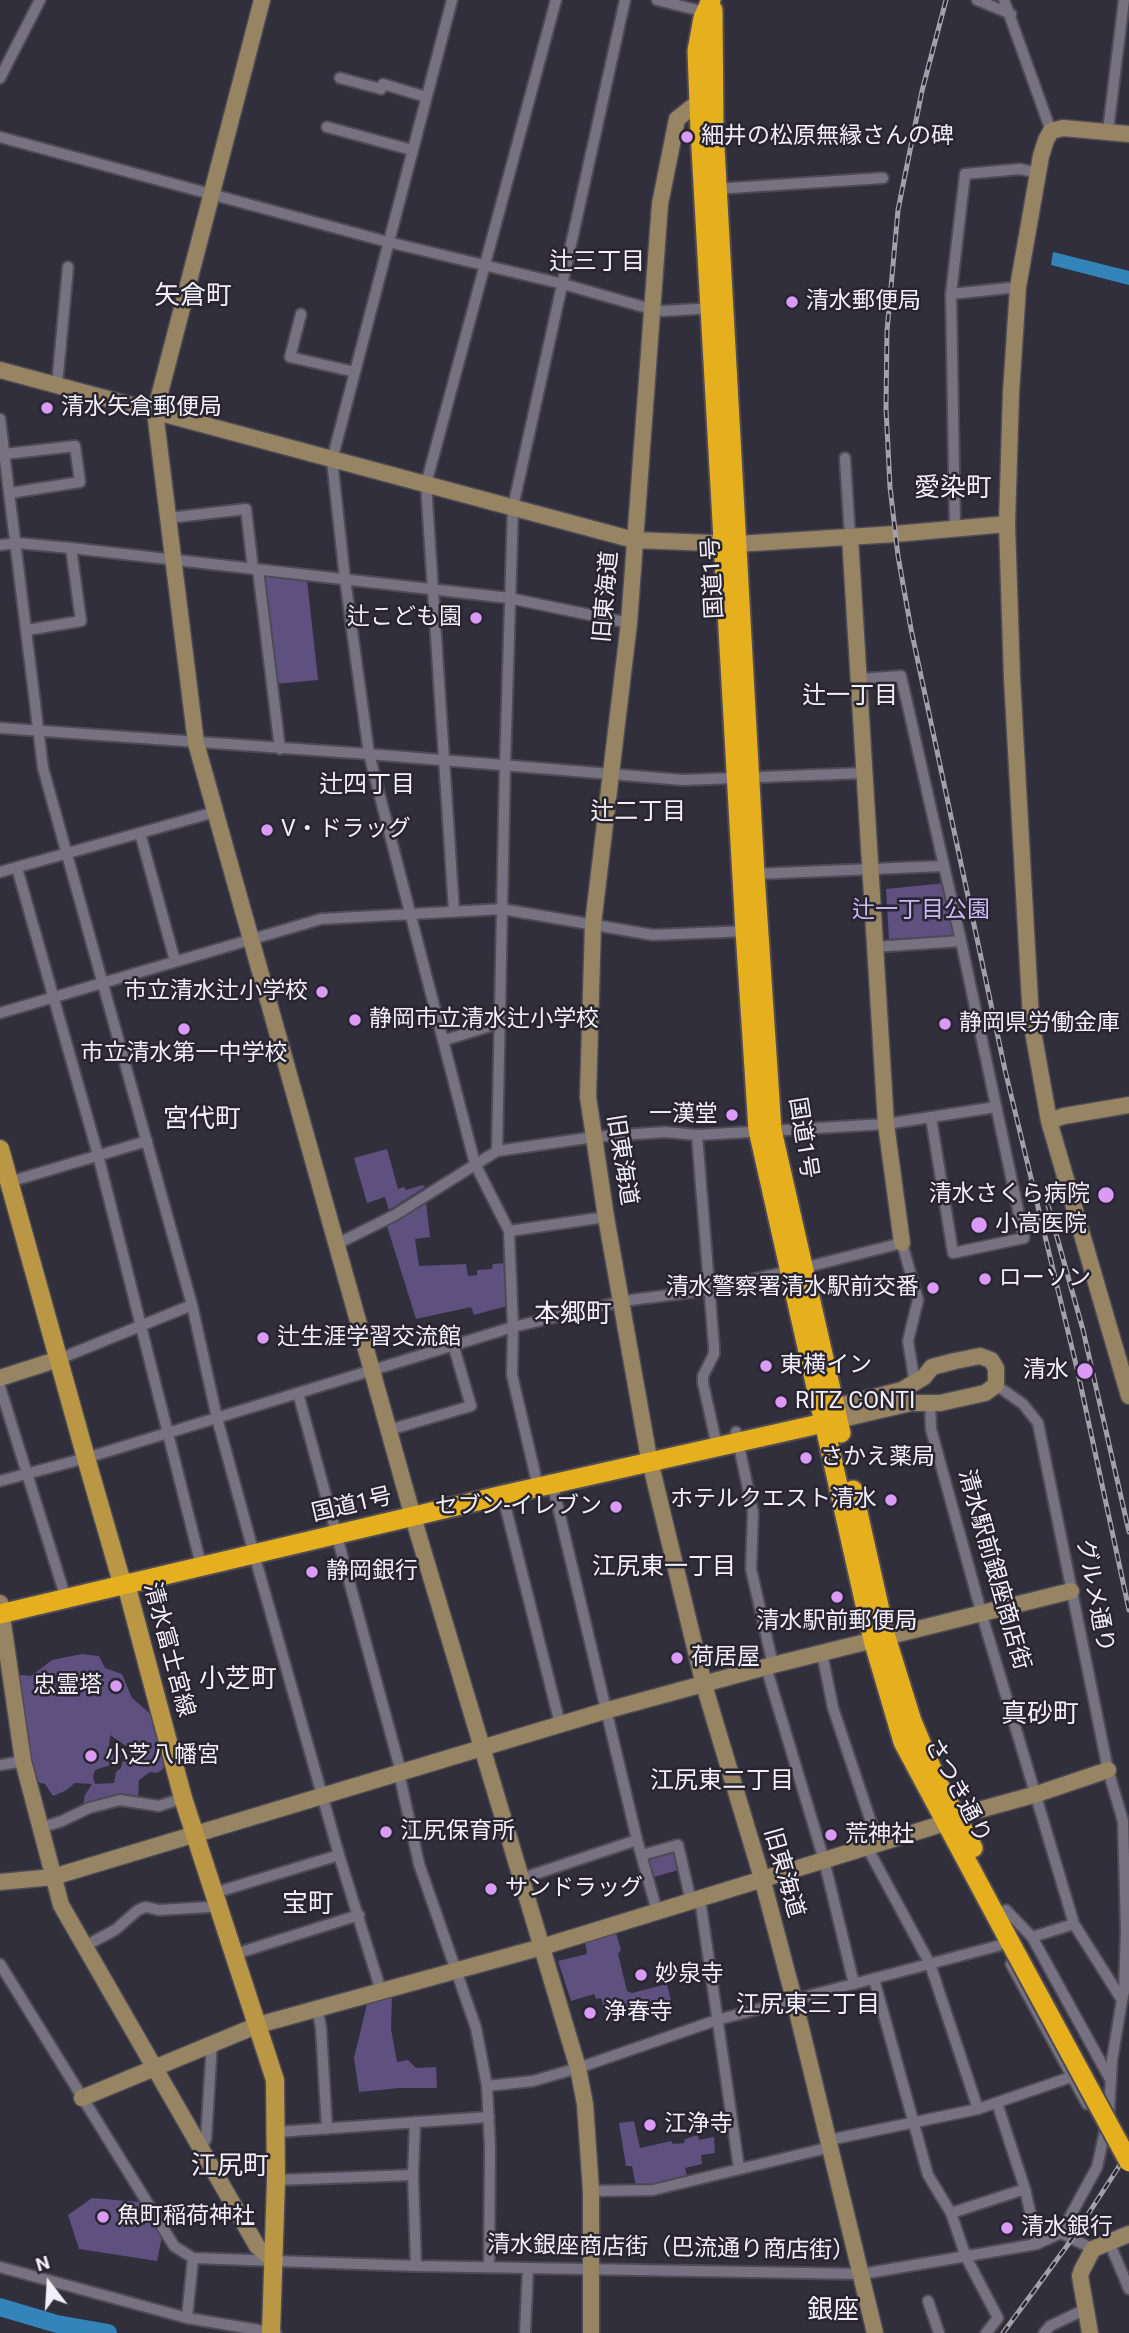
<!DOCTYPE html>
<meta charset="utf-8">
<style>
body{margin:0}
#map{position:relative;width:1129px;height:2333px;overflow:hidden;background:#322f3c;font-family:Roboto,sans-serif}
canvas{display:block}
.north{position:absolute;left:14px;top:2249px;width:70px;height:70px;-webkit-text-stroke:5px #282531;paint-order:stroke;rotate:343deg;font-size:19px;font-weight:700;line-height:28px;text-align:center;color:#f1eff7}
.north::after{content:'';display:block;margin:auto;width:24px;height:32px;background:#f1eff7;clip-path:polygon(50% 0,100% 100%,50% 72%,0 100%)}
</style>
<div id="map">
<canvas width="1129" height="2333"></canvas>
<div class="north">N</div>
</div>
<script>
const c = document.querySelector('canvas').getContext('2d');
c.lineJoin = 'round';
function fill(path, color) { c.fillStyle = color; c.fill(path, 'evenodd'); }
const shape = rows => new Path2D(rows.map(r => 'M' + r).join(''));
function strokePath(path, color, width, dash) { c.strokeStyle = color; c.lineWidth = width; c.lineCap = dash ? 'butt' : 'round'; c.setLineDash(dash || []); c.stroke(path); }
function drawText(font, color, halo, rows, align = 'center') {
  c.font = font + ' Roboto,"Noto Sans JP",sans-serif'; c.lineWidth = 5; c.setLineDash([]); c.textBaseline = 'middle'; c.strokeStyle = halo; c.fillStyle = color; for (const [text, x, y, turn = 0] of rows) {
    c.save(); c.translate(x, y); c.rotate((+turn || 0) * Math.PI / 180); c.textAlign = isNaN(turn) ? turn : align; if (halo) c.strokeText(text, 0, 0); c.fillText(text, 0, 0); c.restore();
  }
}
const green = shape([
 [262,576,307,580,318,680,275,684],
 [945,883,956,932,951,936,889,939,886,889],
 [387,1149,398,1189,404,1187,406,1190,423,1185,425,1187,389,1210,385,1197,367,1203,354,1158],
 [426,1202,430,1237,415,1239,419,1266,466,1264,468,1276,477,1275,477,1270,492,1269,493,1264,505,1263,507,1306,474,1315,471,1307,416,1319,387,1226],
 [82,1654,99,1656,105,1668,122,1674,132,1698,154,1717,165,1762,163,1769,157,1773,150,1772,139,1780,138,1799,83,1805,85,1795,92,1784,75,1783,65,1791,53,1796,45,1784,29,1780,13,1679,21,1675,31,1676,52,1660],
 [110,1735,129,1748,127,1756,122,1763,121,1768,116,1772,114,1783,95,1784,93,1777,95,1770,110,1765,121,1757,119,1752,109,1746],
 [676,1849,682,1869,654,1877,648,1857],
 [616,1933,621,1950,618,1954,627,1991,632,1993,667,1984,671,2001,606,2013,601,1998,596,1999,594,1994,571,2001,558,1961,587,1954,585,1942],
 [392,1996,391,2029,397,2062,408,2060,416,2068,436,2067,437,2088,399,2088,359,2092,354,2058,367,2004],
 [634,2121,640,2148,671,2141,673,2144,684,2143,685,2139,698,2135,699,2140,714,2137,715,2153,701,2155,702,2164,685,2168,687,2177,656,2185,636,2186,632,2166,626,2166,619,2123],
 [92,2198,139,2202,162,2237,157,2261,79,2249,68,2215]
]);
const water = shape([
 [1053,252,1129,271,1129,285,1051,265]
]);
const river = shape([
 [0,2307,57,2324,108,2333]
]);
const street = shape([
 [452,0,332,460,345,579,369,754,475,1164,509,1231,513,1327,512,1375,536,1478],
 [657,0,709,13],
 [977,0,1011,14],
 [1004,0,1051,131],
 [0,78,40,0],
 [340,78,381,89,383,84,426,97],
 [327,127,412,150],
 [1108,131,1124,0],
 [0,137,388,242,563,284,651,309,663,311,715,308],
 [714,189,883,178],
 [951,294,1018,287],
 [301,314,290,357,355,372],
 [57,385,68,267],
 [0,419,43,768,192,1305,217,1418,254,1554,339,1855,381,1991],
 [5,454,75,446,80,482,10,493],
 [845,458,850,537],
 [168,518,246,509,253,569],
 [955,529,951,294,965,174,1020,169,1039,173],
 [0,545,17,543,71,548,509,598,629,623],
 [258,570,280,749],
 [27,630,81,621,71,548],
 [860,679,901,676,961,941,1024,1238,953,1253,931,1118],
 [0,728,369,754,683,780,865,773],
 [140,833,175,961],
 [17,868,98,1155,199,1557],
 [0,872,215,812],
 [755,874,943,866],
 [454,911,426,484,556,0],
 [874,947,961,941],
 [0,1013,321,919,502,909,653,935,747,931],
 [445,1040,500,1023],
 [697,1135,714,1347,714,1354,703,1376,703,1383,715,1437],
 [497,1151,505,766,513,507,625,0],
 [9,1182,147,1141],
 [509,1231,606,1217],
 [337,1244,395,1215,497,1151,594,1137,665,1132,697,1135,886,1124,996,1107],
 [803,1268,902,1243,918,1300,908,1341,915,1384],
 [59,1359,192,1305],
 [996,1385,1023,1404,1038,1423,1108,1770,1123,1821,1126,1930,1124,1992,1122,2000],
 [0,1387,63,1589],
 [298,1393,401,1772],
 [930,1404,931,1429,982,1615,1074,1924,1122,2000,1112,2060,1109,2113,1097,2167,1061,2233],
 [389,1430,471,1406,453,1344],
 [736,1432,753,1512,751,1569,773,1665],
 [0,1481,86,1458,513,1327,623,1301,709,1290,788,1271],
 [552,1482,637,1840,657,1911],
 [502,1493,560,1724],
 [822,1653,833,1708,878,1843],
 [766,1667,824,1860,854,1984],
 [0,1765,23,1761],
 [399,1773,419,1864,476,2028,487,2086,490,2148,489,2267],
 [40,1828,62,1821,89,1808,120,1800,159,1806,183,1798],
 [867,1847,930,1964,978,2109],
 [642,1855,678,1845,691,1901],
 [520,1879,637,1840],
 [214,1893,339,1855],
 [700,1899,739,2168],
 [1006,1910,1032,1937,1110,2079],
 [1032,1937,1074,1924],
 [83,1947,115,1930,138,1910,146,1907,159,1910,209,1907,217,1904],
 [235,1954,359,1915],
 [0,1964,174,2246,193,2258,416,2266,862,2274,1037,2244,1061,2233],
 [1011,1964,1087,2104],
 [874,1979,928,2175,951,2213,966,2257,998,2318,986,2333],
 [317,2008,321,2028,327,2129],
 [487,2086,533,2081,578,2068,717,2020,1001,1945],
 [997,2103,1025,2189,1037,2244],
 [415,2122,413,2175,416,2266],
 [277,2132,489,2117],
 [829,2140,978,2109,1071,2077],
 [201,2149,206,2139,212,2042],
 [276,2180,413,2175],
 [591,2191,653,2190,831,2147],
 [951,2213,1025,2189],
 [1061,2233,1093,2249],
 [1109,2242,1129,2289],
 [0,2267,187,2318,276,2333],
 [928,2301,939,2333],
 [187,2318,193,2258],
 [525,2333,528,2268],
 [1044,2333,1050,2326,1086,2309]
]);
const secondary = shape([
 [262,0,155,412,196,743,413,1517,578,2068,585,2104,591,2191,591,2333],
 [702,92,696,104,677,119,660,204,629,623,593,924,588,1097,606,1217,648,1453,704,1685,762,1878,794,1999,875,2333],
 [1129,134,1063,128,1051,131,1046,140,1041,156,1018,287,1011,393,1007,524,1012,678,1031,1020,1049,1121,1129,1396],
 [0,370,634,540,737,544,895,534,1007,524],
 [850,537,886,1124,902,1243],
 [1049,1121,1064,1116,1129,1105],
 [0,1378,59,1359],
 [834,1407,902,1390,924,1377,932,1367,955,1361,980,1356,991,1360,996,1368,996,1385,985,1393,940,1403,911,1403,838,1420],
 [0,1603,23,1761,61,1905,257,2246,275,2262],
 [0,1882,53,1877,608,1710,773,1665,1071,1591],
 [82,2098,258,2025,542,1947,945,1823,957,1816,1037,1794,1108,1770],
 [1090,2333,1080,2276,1082,2270,1093,2249,1129,2234]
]);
const primary = shape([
 [0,1149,86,1458,120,1576,126,1584,183,1798,275,2080,276,2180,271,2333]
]);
const highway = shape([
 [711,0,703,18,697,51,700,131,745,931,758,1130,873,1640,903,1742,1011,1944],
 [713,10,714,130,755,874,772,1130,841,1433],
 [853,1490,886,1637,912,1721,937,1781,973,1848],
 [0,1614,503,1495,837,1420]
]);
const rail = shape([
 [946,0,922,91,898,210,887,331,886,408,890,487,898,556,911,629,1005,1070,1078,1373,1129,1610],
 [1048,1205,1083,1330,1129,1532],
 [1003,2333,1072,2239,1118,2168,1129,2144]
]);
const highwayBridge = shape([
 [1011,1944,1129,2162]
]);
const markers = [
 [687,137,7,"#da9af6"],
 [792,302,7,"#da9af6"],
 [47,408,7,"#da9af6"],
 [476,618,7,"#da9af6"],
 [267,830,7,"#da9af6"],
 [322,992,7,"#da9af6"],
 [355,1020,7,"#da9af6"],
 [945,1024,7,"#da9af6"],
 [184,1029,7,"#da9af6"],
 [732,1115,7,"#da9af6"],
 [1106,1195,9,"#da9af6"],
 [979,1225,9,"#da9af6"],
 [985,1279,7,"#da9af6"],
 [933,1288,7,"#da9af6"],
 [263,1338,7,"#da9af6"],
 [766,1366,7,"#da9af6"],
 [1085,1371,9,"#da9af6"],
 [781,1402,7,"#da9af6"],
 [806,1458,7,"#da9af6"],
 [891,1500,7,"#da9af6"],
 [616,1507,7,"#da9af6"],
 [312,1572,7,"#da9af6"],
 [837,1597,7,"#da9af6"],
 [677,1658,7,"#da9af6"],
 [116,1686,7,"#da9af6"],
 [91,1756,7,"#da9af6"],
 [386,1832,7,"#da9af6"],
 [831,1835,7,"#da9af6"],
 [491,1889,7,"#da9af6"],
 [641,1975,7,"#da9af6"],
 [590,2013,7,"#da9af6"],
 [650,2125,7,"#da9af6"],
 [103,2217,7,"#da9af6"],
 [1007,2228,7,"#da9af6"]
];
const poiNames = [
 ["細井の松原無縁さんの碑",701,137],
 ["清水郵便局",806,302],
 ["清水矢倉郵便局",61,408],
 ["辻こども園",462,618,"right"],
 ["V・ドラッグ",281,830],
 ["市立清水辻小学校",308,992,"right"],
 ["静岡市立清水辻小学校",369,1020],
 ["静岡県労働金庫",959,1024],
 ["市立清水第一中学校",184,1054,"center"],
 ["一漢堂",718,1115,"right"],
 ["清水さくら病院",1090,1195,"right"],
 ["小高医院",995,1225],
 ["ローソン",999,1279],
 ["清水警察署清水駅前交番",919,1288,"right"],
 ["辻生涯学習交流館",277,1338],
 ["東横イン",780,1366],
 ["清水",1069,1371,"right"],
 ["RITZ CONTI",795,1402],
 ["さかえ薬局",820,1458],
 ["ホテルクエスト清水",877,1500,"right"],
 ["セブン-イレブン",602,1507,"right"],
 ["静岡銀行",326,1572],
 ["清水駅前郵便局",837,1622,"center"],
 ["荷居屋",691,1658],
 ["忠霊塔",102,1686,"right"],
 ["小芝八幡宮",105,1756],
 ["江尻保育所",400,1832],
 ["荒神社",845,1835],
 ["サンドラッグ",505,1889],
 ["妙泉寺",655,1975],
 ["浄春寺",604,2013],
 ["江浄寺",664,2125],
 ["魚町稲荷神社",117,2217],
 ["清水銀行",1021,2228]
];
const streetNames = [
 ["国道1号",714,578,-93],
 ["旧東海道",607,597,-85],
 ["国道1号",802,1138,81],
 ["旧東海道",621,1160,81],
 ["国道1号",352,1506,-13],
 ["清水駅前銀座商店街",993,1570,74],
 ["グルメ通り",1094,1596,79],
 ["清水富士宮線",168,1650,75],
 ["さつき通り",957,1791,62],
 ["旧東海道",783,1873,74],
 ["清水銀座商店街（巴流通り商店街）",671,2249,1]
];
const parkNames = [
 ["辻一丁目公園",921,911]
];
const neighbourhoodNames = [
 ["辻三丁目",597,263],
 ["辻一丁目",850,697],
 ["辻四丁目",367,786],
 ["辻二丁目",638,813],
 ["江尻東一丁目",664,1568],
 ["江尻東二丁目",722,1782],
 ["江尻東三丁目",808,2006]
];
const quarterNames = [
 ["矢倉町",193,297],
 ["愛染町",953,489],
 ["宮代町",202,1120],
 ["本郷町",573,1315],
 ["小芝町",238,1680],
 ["真砂町",1040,1715],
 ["宝町",308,1905],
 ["江尻町",230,2167],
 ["銀座",833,2311]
];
fill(green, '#5e507f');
fill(water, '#3284ba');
strokePath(river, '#3284ba', 18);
strokePath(street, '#4e4b55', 14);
strokePath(secondary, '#4e4b55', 19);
strokePath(primary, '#4e4b55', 21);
strokePath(highway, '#4e4b55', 23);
strokePath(street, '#767281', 10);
strokePath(secondary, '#978463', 16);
strokePath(primary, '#b99745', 18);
strokePath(highway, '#e5af1d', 19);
strokePath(rail, '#a2a0aa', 5);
strokePath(rail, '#282531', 2.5, [8]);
strokePath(highwayBridge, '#4e4b55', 23, []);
strokePath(highwayBridge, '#e5af1d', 19);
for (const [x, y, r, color] of markers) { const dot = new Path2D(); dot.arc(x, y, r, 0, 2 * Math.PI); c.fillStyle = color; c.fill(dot); strokePath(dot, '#282531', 2.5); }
drawText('23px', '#f1eff7', '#282531', poiNames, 'left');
drawText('23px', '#f1eff7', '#282531', streetNames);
drawText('23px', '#cbbaf7', '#282531', parkNames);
drawText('24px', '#f1eff7', '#282531', neighbourhoodNames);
drawText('26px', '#f1eff7', '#282531', quarterNames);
</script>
